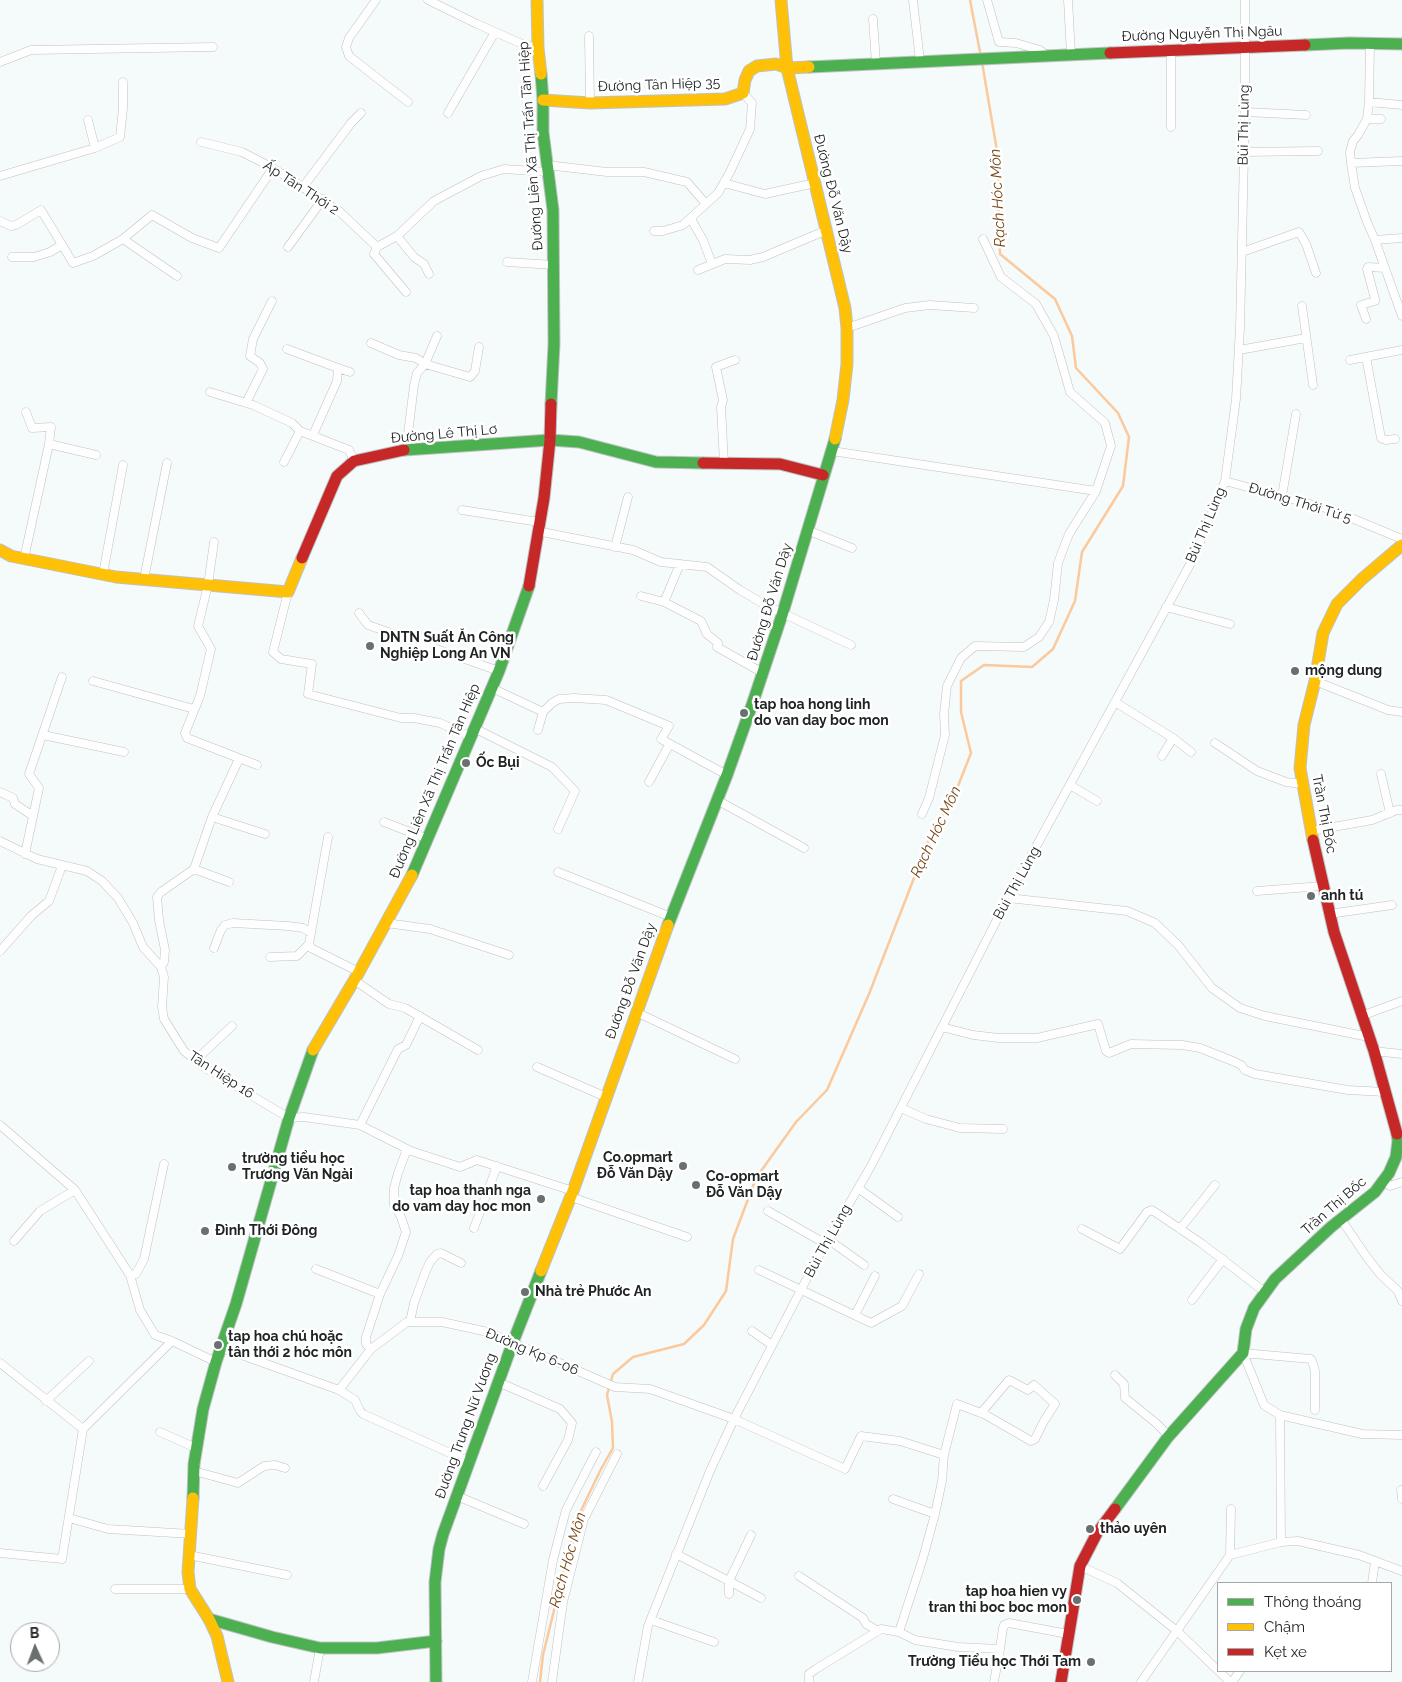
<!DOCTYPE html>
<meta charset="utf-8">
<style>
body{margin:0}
#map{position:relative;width:1402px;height:1682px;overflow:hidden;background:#f5fafb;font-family:Raleway,sans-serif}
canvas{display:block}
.legend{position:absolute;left:1217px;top:1582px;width:175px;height:90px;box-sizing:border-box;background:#fff;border:1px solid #a6a7a8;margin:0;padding:6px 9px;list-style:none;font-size:15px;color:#202425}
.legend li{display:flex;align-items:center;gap:10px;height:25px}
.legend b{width:25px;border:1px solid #a6a7a8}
.north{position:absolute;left:10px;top:1622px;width:50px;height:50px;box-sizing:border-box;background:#fff;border:1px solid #a6a7a8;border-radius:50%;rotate:358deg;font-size:14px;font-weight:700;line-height:20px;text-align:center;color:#202425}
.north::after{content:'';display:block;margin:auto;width:18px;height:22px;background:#6b6f70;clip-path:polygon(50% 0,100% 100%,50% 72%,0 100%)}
</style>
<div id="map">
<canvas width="1402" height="1682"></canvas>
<ul class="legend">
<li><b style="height:6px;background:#4caf50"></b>Thông thoáng</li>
<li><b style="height:6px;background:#ffc107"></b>Chậm</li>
<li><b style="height:6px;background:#c62828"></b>Kẹt xe</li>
</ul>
<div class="north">B</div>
</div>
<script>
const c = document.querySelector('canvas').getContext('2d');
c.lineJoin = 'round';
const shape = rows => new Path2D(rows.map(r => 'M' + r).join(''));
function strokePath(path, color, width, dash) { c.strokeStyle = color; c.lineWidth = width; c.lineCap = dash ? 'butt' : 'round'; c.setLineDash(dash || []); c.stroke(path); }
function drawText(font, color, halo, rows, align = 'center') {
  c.font = font + ' Raleway,sans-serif'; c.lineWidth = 5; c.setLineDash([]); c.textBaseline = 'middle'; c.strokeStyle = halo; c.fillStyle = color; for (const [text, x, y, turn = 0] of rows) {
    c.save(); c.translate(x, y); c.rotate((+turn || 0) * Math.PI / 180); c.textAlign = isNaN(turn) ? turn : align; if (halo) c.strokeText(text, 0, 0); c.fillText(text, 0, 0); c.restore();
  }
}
const stream = shape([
 [970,0,981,57],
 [540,1682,543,1655,576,1521,601,1469,613,1448,612,1422,607,1395,613,1374,633,1357,684,1344,704,1325,726,1291,733,1239,756,1178,796,1122,827,1090,869,994,928,842,956,791,971,753,961,712,961,681,984,665,1032,667,1053,649,1075,601,1082,552,1123,486,1129,437,1118,413,1076,368,1072,336,1055,299,1000,254,997,151,982,62]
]);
const street = shape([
 [376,0,349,38,346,47,349,56,408,102],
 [428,0,477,24,520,43,538,48],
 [913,0,920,61],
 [987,0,999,42,1016,43,1040,50,1047,56],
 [1068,0,1071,54],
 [873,19,876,64],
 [589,36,590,103],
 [1370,43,1369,102,1367,119,1358,135,1353,141,1350,152,1351,163,1355,188,1367,222,1375,240,1402,316],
 [0,62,31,50,213,47],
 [1369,102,1402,105],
 [1245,112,1306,115],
 [448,113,495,32],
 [1367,119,1381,119],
 [88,120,95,148],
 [1171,127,1171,50],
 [201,142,242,152,273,168,339,211,377,247,397,236,434,201,481,176,504,169,548,172],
 [1244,152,1318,151],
 [1351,163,1402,161],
 [547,165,607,172,644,172,687,182,706,204],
 [0,176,95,148,120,137,123,108,123,82],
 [724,183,765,194,815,183],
 [303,187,351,123,361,113],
 [691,219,703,240,712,264],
 [0,221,11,226,16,225,41,210,73,263,93,256,123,239,152,215,192,238,219,248,273,168],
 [654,231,663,231,683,225,718,193,730,172,750,129,752,103,743,93],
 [397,236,414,257,424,264,429,274],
 [123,239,177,276],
 [1375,240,1402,238],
 [288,247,323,199],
 [377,247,374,254,406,292],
 [1242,252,1299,232,1306,244,1316,273],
 [12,257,34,257,50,252,62,245],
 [507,262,554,265],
 [698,270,725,259,750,260,763,257,827,230],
 [1302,306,1313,385],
 [1366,319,1361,305,1375,301,1375,299,1367,269,1368,267,1385,268],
 [847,328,905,308,930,305,974,308],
 [371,343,399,355,416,358,425,364,470,377,475,371,479,347],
 [287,349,338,368,337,381,313,435],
 [1239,350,1306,338],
 [1366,357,1381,438,1386,440,1395,439],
 [1350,360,1402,350],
 [338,368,350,372],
 [210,392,253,405,292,423,300,431],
 [246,403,263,369,260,363,250,356,253,339,272,301],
 [49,444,96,455],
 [406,450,414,385,417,373,425,364,437,336],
 [832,451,1096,491],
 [284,462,300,431,349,450,354,461],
 [724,463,721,407,723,400,716,367,735,360],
 [1225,481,1332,510,1402,539],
 [1282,496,1296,414],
 [462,510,539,522],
 [807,530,852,548],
 [537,531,633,550,661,562,707,567,740,590,767,606,851,645],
 [214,542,208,585,198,626,211,649,200,696,185,733,187,738,257,765],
 [615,547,628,497],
 [24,559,49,444,51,427,32,428,26,412],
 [103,574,123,465],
 [144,579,167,463],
 [288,592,273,652,281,659,312,664,308,694,401,718,414,718,440,723,471,737],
 [641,596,664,602,701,621,707,634,718,643,717,647,763,673],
 [664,602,680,564],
 [1166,607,1230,624],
 [359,613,368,625,499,671],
 [93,681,194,709],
 [1315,681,1388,710,1402,712],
 [492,688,543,712,538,730],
 [1115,702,1173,738,1191,752],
 [543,712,552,703,559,699,574,698,606,700,669,726,661,739,727,775],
 [474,728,552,767,575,791,558,829],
 [43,735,124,752],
 [1215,743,1257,771,1286,782,1303,784],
 [1162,756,1173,738],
 [239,759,212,817,265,834],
 [1381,774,1390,813],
 [649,782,669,745],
 [1070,785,1097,801],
 [0,792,13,798,15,804,33,816],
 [717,800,804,848],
 [922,814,929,798,945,735,944,714,947,686,961,658,975,646,1024,647,1039,637,1049,622,1054,600,1058,563,1069,534,1096,491,1111,446,1105,423,1070,392,1054,336,1036,304,1001,277,983,239],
 [212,817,194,869,229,882],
 [384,822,428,839],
 [1311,831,1372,820,1397,810,1402,810],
 [328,837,309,944,311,948,359,972],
 [0,841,37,859,87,871,102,881,118,898,133,923,143,947,161,967,164,977,162,1007,164,1019,184,1051,204,1067,289,1118,304,1117,360,1125,411,1151,460,1167,477,1160,573,1191],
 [25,854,39,788,29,774,62,677],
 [558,872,671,917],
 [1257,891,1323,886],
 [1008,898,1127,911,1155,923,1178,945,1212,988,1240,1008,1265,1016,1369,1037],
 [1329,914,1392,905],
 [386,923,430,929,509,955],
 [214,948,221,930,225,925,233,923,288,926,303,928,311,933],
 [0,951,31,916,49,901,62,866],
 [270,957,297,956,309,944],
 [161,967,164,962,165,950,159,920,157,897,161,892,194,869],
 [354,980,389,1004,405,1008,478,1050],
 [636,1012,735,1059],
 [1361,1016,1402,1001],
 [942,1027,973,1035,999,1038,1037,1038,1098,1024,1106,1051,1109,1053,1131,1044,1182,1045,1200,1048,1235,1062,1241,1065,1245,1070,1255,1074,1348,1090,1385,1092],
 [1374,1051,1402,1054],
 [196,1060,232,1026],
 [537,1067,606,1097],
 [901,1108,926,1119,960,1128,1003,1129],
 [0,1125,75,1190,130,1275,140,1310,155,1335,172,1341,216,1362],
 [360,1125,398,1049,406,1045,420,1016],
 [1384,1181,1390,1186,1402,1182],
 [858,1188,898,1217],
 [571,1197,687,1237],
 [768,1211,826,1244],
 [1341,1219,1366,1256,1380,1274,1398,1291,1402,1301],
 [474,1228,497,1166],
 [1082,1229,1120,1249,1147,1212,1152,1210,1201,1243,1265,1292],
 [1180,1229,1215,1185],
 [829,1240,864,1265],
 [14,1241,40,1211,75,1190],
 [316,1269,380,1294],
 [759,1270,871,1323,902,1306,919,1274],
 [130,1275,136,1274,144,1259,164,1164],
 [1192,1300,1223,1259],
 [855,1315,875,1276],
 [410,1322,414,1303,425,1273,430,1262,437,1254,441,1253,461,1263],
 [752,1331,772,1345],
 [222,1348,339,1390,355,1400,360,1411,363,1414,470,1462],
 [371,1349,366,1344,366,1337,380,1294,398,1256,406,1232,401,1217,394,1205,394,1188,398,1173,407,1149],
 [0,1363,83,1429],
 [1115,1375,1124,1384,1125,1398,1156,1423,1169,1436],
 [498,1382,560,1409,572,1423,568,1440,543,1486],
 [339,1390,371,1349,407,1322,442,1322,488,1332,615,1387,650,1389,734,1419,845,1469,861,1436,900,1441,944,1455,942,1481,935,1514,923,1558,899,1632,915,1640,958,1647,1000,1649,1003,1628,1004,1625,1009,1623,1068,1634],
 [46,1401,89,1361],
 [1315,1410,1315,1371,1312,1361,1311,1359,1243,1353,1264,1405,1280,1415,1362,1434,1402,1435],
 [1280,1415,1281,1542],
 [160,1432,196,1448],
 [944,1455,957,1404,981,1413,984,1414,1031,1441,1035,1439,1044,1421,1055,1404,1034,1385,1028,1390,1009,1380,981,1413],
 [194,1471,238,1483,264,1466,275,1465,285,1468],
 [1401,1490,1402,1499],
 [457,1496,524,1524],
 [893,1499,935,1514],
 [69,1518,108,1529,191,1534],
 [751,1535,729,1581,761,1598],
 [0,1553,62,1559,83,1429,172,1341],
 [676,1554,729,1581,729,1594],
 [189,1555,287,1575],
 [1230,1555,1231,1509],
 [1080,1566,1117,1583,1177,1631,1230,1682],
 [799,1576,863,1618,866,1624,878,1631],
 [1372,1583,1375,1561],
 [115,1589,190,1589],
 [651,1620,714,1642],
 [314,1682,320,1648],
 [532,1682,553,1560,566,1510,596,1452],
 [552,1682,563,1602,584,1519,617,1454],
 [638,1682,648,1626,710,1471,734,1419,817,1259,871,1166,1008,898,1193,559,1225,481,1236,399,1240,328,1245,112,1245,0],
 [809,1682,809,1674,816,1669,881,1629,899,1632],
 [994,1682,1000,1649],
 [1141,1682,1230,1555,1281,1542,1298,1541,1359,1555,1402,1571],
 [1232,1682,1240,1671]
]);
const fast = shape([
 [1305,45,1349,43,1402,44],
 [809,67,1110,53],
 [541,74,543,100,543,132,553,210,554,344,551,404],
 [404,450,550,440,579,442,656,462,703,463],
 [412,875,499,671,529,586],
 [668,925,727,775,753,702,783,612,835,439],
 [193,1498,194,1464,203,1409,216,1362,236,1304,289,1118,313,1050],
 [1115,1509,1168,1437,1243,1353,1246,1329,1254,1308,1275,1279,1331,1227,1375,1192,1389,1173,1396,1157,1398,1141,1397,1134],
 [209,1619,272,1637,320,1648,377,1648,436,1641],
 [436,1682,435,1582,439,1549,443,1534,513,1342,541,1271]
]);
const slow = shape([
 [537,0,538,48,541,74],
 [781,0,787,68,845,308,847,328,847,364,843,400,835,439],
 [543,100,590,103,725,99,743,93,745,80,749,71,757,66,776,64,787,68,809,67],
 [0,550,11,556,116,577,288,592,302,558],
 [1313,840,1300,768,1304,725,1315,681,1323,633,1337,604,1362,579,1402,545],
 [313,1050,359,972,412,875],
 [541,1271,573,1191,668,925],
 [193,1498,188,1572,190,1589,209,1619,217,1636,228,1682]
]);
const jam = shape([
 [1110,53,1305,45],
 [703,463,780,464,823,475],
 [302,558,337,476,354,461,404,450],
 [529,586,544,498,550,440,551,404],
 [1313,840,1334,932,1374,1051,1397,1134],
 [1061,1682,1080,1566,1097,1533,1115,1509]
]);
const markers = [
 [370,646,5,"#6b6f70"],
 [1295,671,5,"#6b6f70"],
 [744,713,5,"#6b6f70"],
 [466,763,5,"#6b6f70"],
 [1311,896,5,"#6b6f70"],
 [683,1166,5,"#6b6f70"],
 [232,1167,5,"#6b6f70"],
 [696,1185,5,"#6b6f70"],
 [541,1199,5,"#6b6f70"],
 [205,1231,5,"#6b6f70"],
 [525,1292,5,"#6b6f70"],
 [218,1345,5,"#6b6f70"],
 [1090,1529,5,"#6b6f70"],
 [1077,1600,5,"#6b6f70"],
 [1091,1662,5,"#6b6f70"]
];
const streetNames = [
 ["Đường Nguyễn Thị Ngâu",1202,34,-2],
 ["Đường Tân Hiệp 35",659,85,-2],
 ["Bùi Thị Lùng",1244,125,-89],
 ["Đường Liên Xã Thị Trấn Tân Hiệp",531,146,-94],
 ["Ấp Tân Thới 2",301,188,33],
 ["Đường Đỗ Văn Dậy",833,194,76],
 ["Đường Lê Thị Lơ",444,434,-5],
 ["Đường Thới Tứ 5",1300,503,17],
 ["Bùi Thị Lùng",1206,525,-67],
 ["Đường Đỗ Văn Dậy",770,602,-73],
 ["Đường Liên Xã Thị Trấn Tân Hiệp",435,781,-67],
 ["Trần Thị Bốc",1324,814,79],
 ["Bùi Thị Lùng",1017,883,-61],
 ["Đường Đỗ Văn Dậy",631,981,-70],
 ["Tân Hiệp 16",221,1075,33],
 ["Trần Thị Bốc",1334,1206,-41],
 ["Bùi Thị Lùng",828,1241,-61],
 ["Đường Kp 6-06",532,1352,23],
 ["Đường Trưng Nữ Vương",466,1426,-70]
];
const poiNames = [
 ["DNTN Suất Ăn Công",380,638],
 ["Nghiệp Long An VN",380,654],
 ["mộng dung",1305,671],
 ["tap hoa hong linh",754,705],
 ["do van day boc mon",754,721],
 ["Ốc Bụi",476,763],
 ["anh tú",1321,896],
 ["Co.opmart",673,1158,"right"],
 ["Đỗ Văn Dậy",673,1174,"right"],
 ["trường tiểu học",242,1159],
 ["Trương Văn Ngài",242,1175],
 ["Co-opmart",706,1177],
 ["Đỗ Văn Dậy",706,1193],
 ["tap hoa thanh nga",531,1191,"right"],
 ["do vam day hoc mon",531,1207,"right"],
 ["Đình Thới Đông",215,1231],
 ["Nhà trẻ Phước An",535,1292],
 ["tap hoa chú hoặc",228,1337],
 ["tân thới 2 hóc môn",228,1353],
 ["thảo uyên",1100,1529],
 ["tap hoa hien vy",1067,1592,"right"],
 ["tran thi boc boc mon",1067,1608,"right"],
 ["Trường Tiểu học Thới Tam",1081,1662,"right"]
];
const waterNames = [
 ["Rạch Hóc Môn",998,198,-93],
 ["Rạch Hóc Môn",936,832,-65],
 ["Rạch Hóc Môn",568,1560,-74]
];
strokePath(stream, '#fbc99b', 2.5);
strokePath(street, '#bec2c3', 9);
strokePath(fast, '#bec2c3', 13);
strokePath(slow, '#bec2c3', 13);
strokePath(jam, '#bec2c3', 13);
strokePath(street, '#fefefe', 8);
strokePath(fast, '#4caf50', 11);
strokePath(slow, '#ffc107', 11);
strokePath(jam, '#c62828', 11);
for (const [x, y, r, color] of markers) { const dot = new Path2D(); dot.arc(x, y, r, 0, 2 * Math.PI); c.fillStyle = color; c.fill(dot); strokePath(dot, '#fff', 2); }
drawText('14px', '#202425', '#fff', streetNames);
drawText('bold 14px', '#202425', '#fff', poiNames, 'left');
drawText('italic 15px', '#774817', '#fff', waterNames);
</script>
